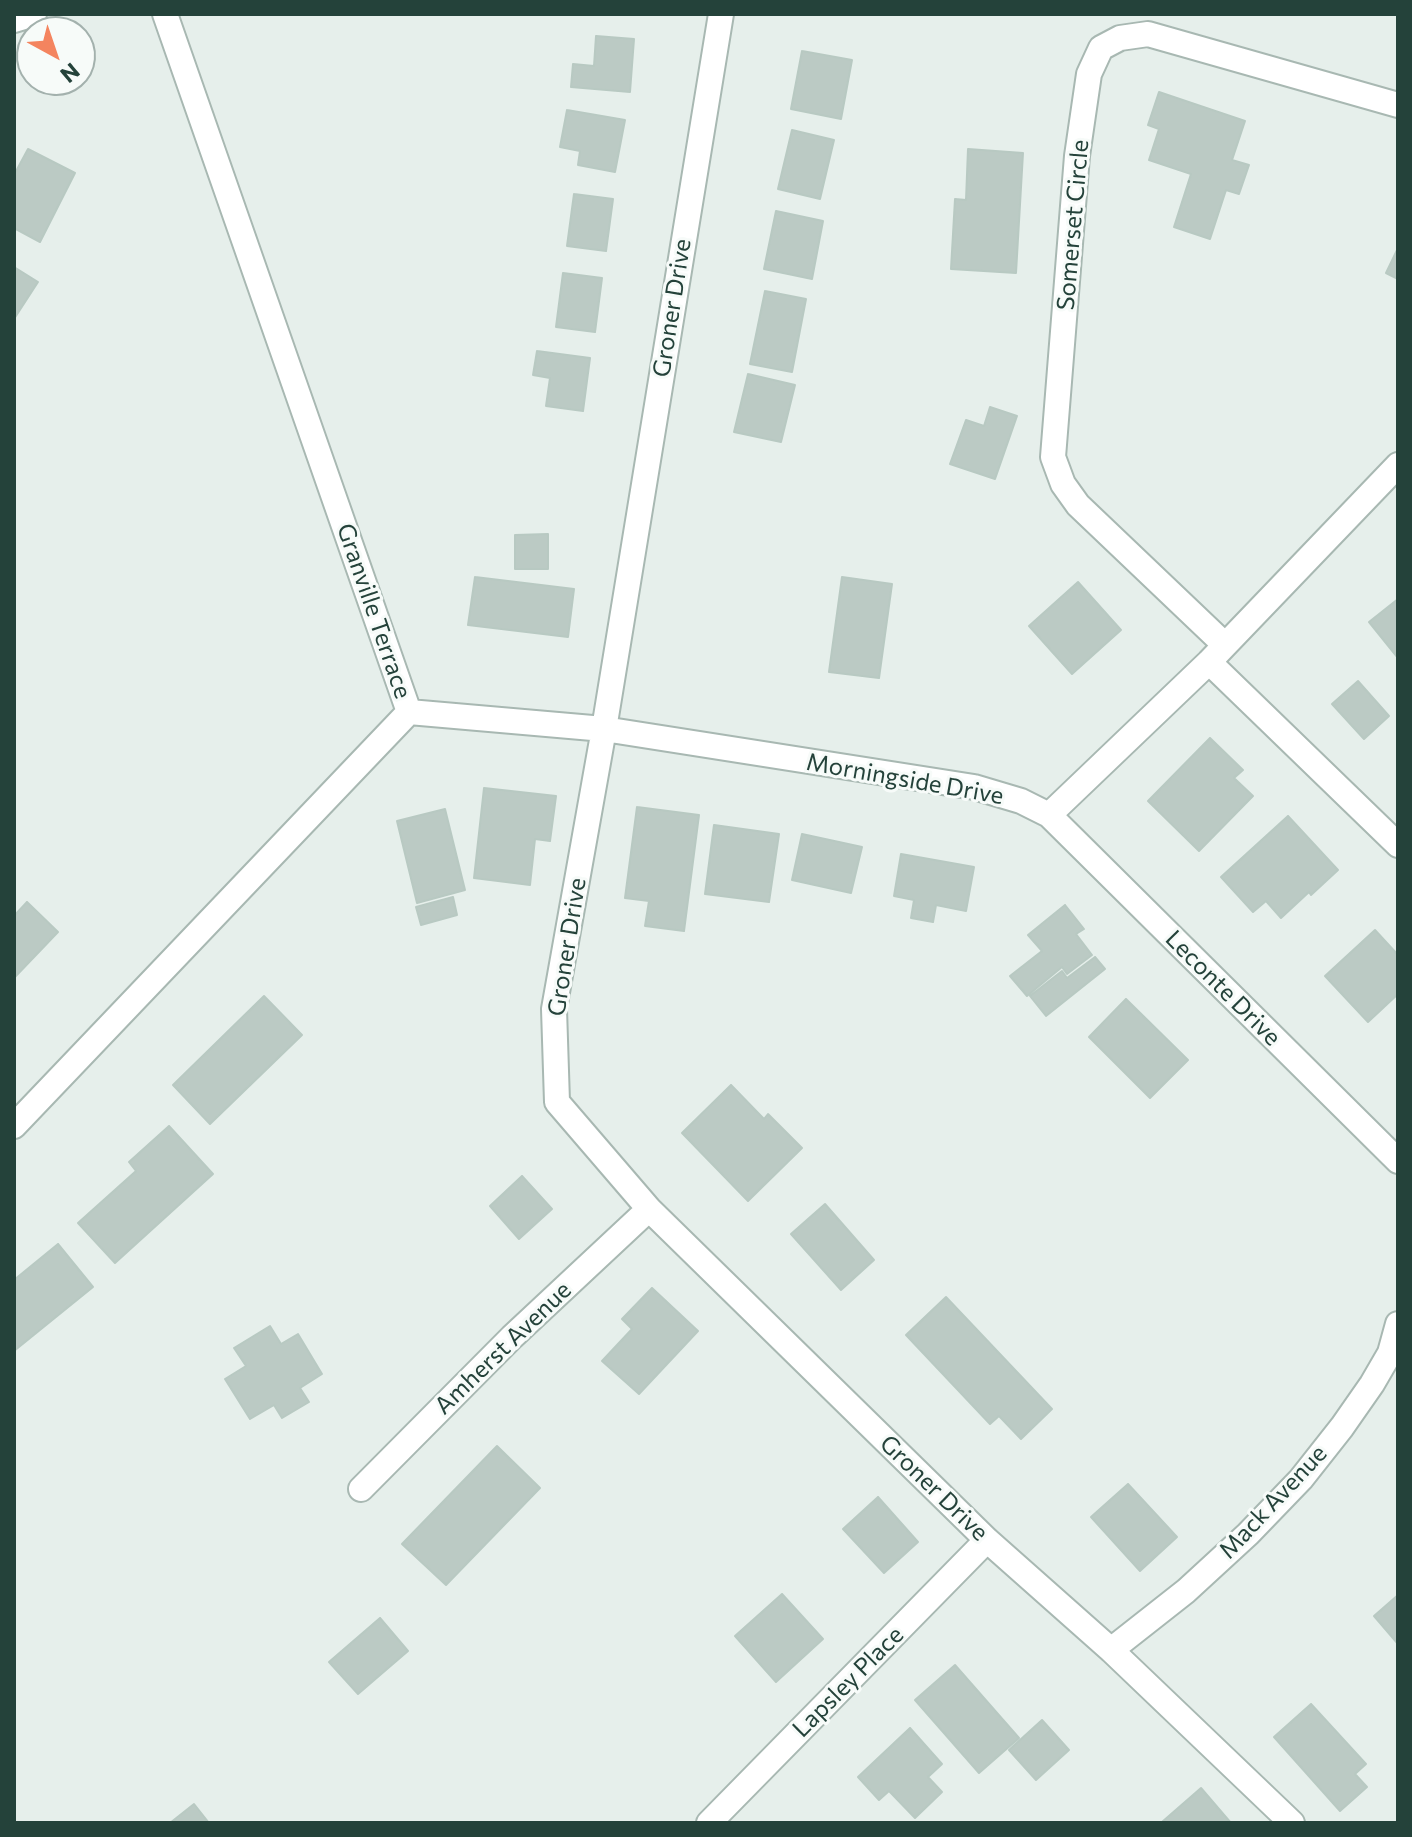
<!DOCTYPE html>
<style>
body{margin:0}
#map{position:relative;width:1412px;height:1837px;overflow:hidden;background:#e6efeb;font-family:Commissioner,sans-serif}
canvas{display:block}
.frame{position:absolute;inset:0;border:16px solid #24423a;pointer-events:none}
.north{position:absolute;left:16px;top:16px;width:80px;height:80px;box-sizing:border-box;background:#f7fbf9;border:2px solid #a3b1ad;border-radius:50%;rotate:140deg;font-size:22px;font-weight:700;line-height:32px;text-align:center;color:#24423a}
.north::after{content:'';display:block;margin:auto;width:28px;height:36px;background:#f4845f;clip-path:polygon(50% 0,100% 100%,50% 72%,0 100%)}
</style>
<div id="map">
<canvas width="1412" height="1837"></canvas>
<div class="frame"></div>
<div class="north">N</div>
</div>
<script>
const c = document.querySelector('canvas').getContext('2d');
c.lineJoin = 'round';
function fill(path, color) { c.fillStyle = color; c.fill(path, 'evenodd'); }
const shape = rows => new Path2D(rows.map(r => 'M' + r).join(''));
function strokePath(path, color, width, dash) { c.strokeStyle = color; c.lineWidth = width; c.lineCap = dash ? 'butt' : 'round'; c.setLineDash(dash || []); c.stroke(path); }
function drawText(font, color, halo, rows, align = 'center') {
  c.font = font + ' Commissioner,sans-serif'; c.lineWidth = 6; c.setLineDash([]); c.textBaseline = 'middle'; c.strokeStyle = halo; c.fillStyle = color; for (const [text, x, y, turn = 0] of rows) {
    c.save(); c.translate(x, y); c.rotate((+turn || 0) * Math.PI / 180); c.textAlign = isNaN(turn) ? turn : align; if (halo) c.strokeText(text, 0, 0); c.fillText(text, 0, 0); c.restore();
  }
}
const building = shape([
 [596,36,634,39,630,92,571,87,573,64,594,66,596,36],
 [802,51,852,60,841,119,791,109,802,51],
 [1159,92,1245,121,1232,160,1249,165,1239,194,1226,190,1210,239,1174,227,1191,174,1149,160,1159,129,1148,125,1159,92],
 [567,110,625,120,615,172,578,165,580,151,560,147,567,110],
 [792,130,834,140,820,199,778,189,792,130],
 [28,149,75,173,40,242,14,228,14,175,28,149],
 [968,149,1023,153,1016,273,951,269,955,199,966,200,968,149],
 [574,194,613,199,606,251,567,246,574,194],
 [776,211,823,221,812,279,764,269,776,211],
 [1398,248,1398,279,1386,273,1398,248],
 [14,267,38,282,14,319,14,267],
 [563,273,602,278,595,332,556,327,563,273],
 [765,291,806,299,792,372,750,364,765,291],
 [537,351,590,358,583,411,546,406,550,378,533,375,537,351],
 [748,374,795,385,781,442,734,432,748,374],
 [990,407,1017,416,995,479,950,464,966,420,984,426,990,407],
 [548,534,548,569,515,569,515,535,548,534],
 [475,577,574,589,568,637,468,625,475,577],
 [842,577,892,584,879,678,829,672,842,577],
 [1078,582,1121,630,1072,674,1029,626,1078,582],
 [1398,599,1398,658,1369,622,1398,599],
 [1358,681,1389,716,1364,739,1332,704,1358,681],
 [1210,738,1243,770,1234,778,1253,796,1199,851,1148,801,1210,738],
 [484,788,556,796,550,841,535,839,530,885,474,878,484,788],
 [637,807,699,815,684,931,645,926,649,901,625,898,637,807],
 [445,809,465,890,417,903,397,821,445,809],
 [1288,816,1338,870,1311,895,1309,892,1281,918,1266,901,1253,912,1221,877,1288,816],
 [714,825,779,834,769,902,705,894,714,825],
 [802,834,862,847,851,893,792,880,802,834],
 [901,854,974,867,966,911,936,905,933,922,911,918,914,900,894,896,901,854],
 [453,897,457,915,421,925,416,907,453,897],
 [27,902,58,932,14,978,14,916,27,902],
 [1065,905,1084,929,1076,934,1092,955,1067,974,1062,967,1027,996,1010,976,1042,951,1028,935,1065,905],
 [1375,930,1398,955,1398,994,1368,1022,1325,976,1375,930],
 [1095,957,1105,969,1046,1016,1030,996,1062,971,1067,978,1095,957],
 [264,996,302,1035,210,1124,173,1085,264,996],
 [1126,999,1188,1060,1150,1098,1089,1037,1126,999],
 [731,1085,764,1119,768,1114,802,1148,748,1201,682,1133,731,1085],
 [169,1126,213,1174,115,1263,78,1223,136,1171,129,1162,169,1126],
 [522,1176,552,1209,519,1239,490,1206,522,1176],
 [825,1204,874,1260,841,1290,791,1234,825,1204],
 [58,1244,93,1287,14,1351,14,1280,58,1244],
 [652,1288,698,1331,639,1394,602,1361,632,1329,622,1319,652,1288],
 [946,1297,1052,1409,1021,1439,999,1416,990,1424,906,1335,946,1297],
 [270,1326,281,1344,298,1334,322,1374,300,1388,309,1402,282,1418,274,1405,250,1419,225,1379,246,1366,234,1348,270,1326],
 [497,1446,540,1488,446,1585,402,1544,497,1446],
 [1128,1484,1177,1537,1140,1571,1091,1517,1128,1484],
 [878,1497,918,1542,884,1573,843,1529,878,1497],
 [782,1594,823,1639,776,1682,735,1636,782,1594],
 [1398,1595,1398,1644,1374,1616,1398,1595],
 [380,1618,408,1651,358,1694,329,1662,380,1618],
 [955,1665,1019,1738,979,1773,915,1700,955,1665],
 [1311,1704,1366,1764,1355,1774,1367,1787,1340,1811,1274,1737,1311,1704],
 [1042,1720,1069,1750,1036,1780,1009,1750,1042,1720],
 [910,1728,942,1764,928,1777,942,1792,915,1818,889,1791,879,1800,858,1777,910,1728],
 [1201,1788,1231,1823,1163,1823,1162,1822,1201,1788],
 [194,1804,209,1823,170,1823,194,1804]
]);
const minor = shape([
 [165,14,409,712],
 [721,14,604,729,554,1009,557,1102,649,1209,987,1540,1111,1650,1292,1823],
 [14,20,34,14],
 [1225,645,1078,505,1063,484,1053,457,1077,156,1089,74,1101,48,1120,38,1148,34,1398,105],
 [1209,662,1398,845],
 [409,712,604,729,974,787,1021,801,1049,815,1398,1161],
 [1049,815,1209,662,1398,465],
 [14,1126,409,712],
 [361,1489,512,1337,649,1209],
 [1111,1650,1186,1591,1248,1534,1301,1479,1342,1427,1372,1384,1390,1353,1398,1324],
 [709,1823,987,1540]
]);
const streetNames = [
 ["Somerset Circle",1073,225,-85],
 ["Groner Drive",672,308,-81],
 ["Granville Terrace",374,611,71],
 ["Morningside Drive",905,779,10],
 ["Groner Drive",567,947,-81],
 ["Leconte Drive",1223,988,45],
 ["Amherst Avenue",503,1348,-44],
 ["Groner Drive",934,1488,44],
 ["Mack Avenue",1273,1502,-47],
 ["Lapsley Place",848,1682,-45]
];
fill(building, '#bbcac4');
strokePath(building, '#b8c9c2', 2);
strokePath(minor, '#a8b8b2', 28);
strokePath(minor, '#fff', 24);
drawText('24px', '#24423a', '#f7fbf9', streetNames);
</script>
